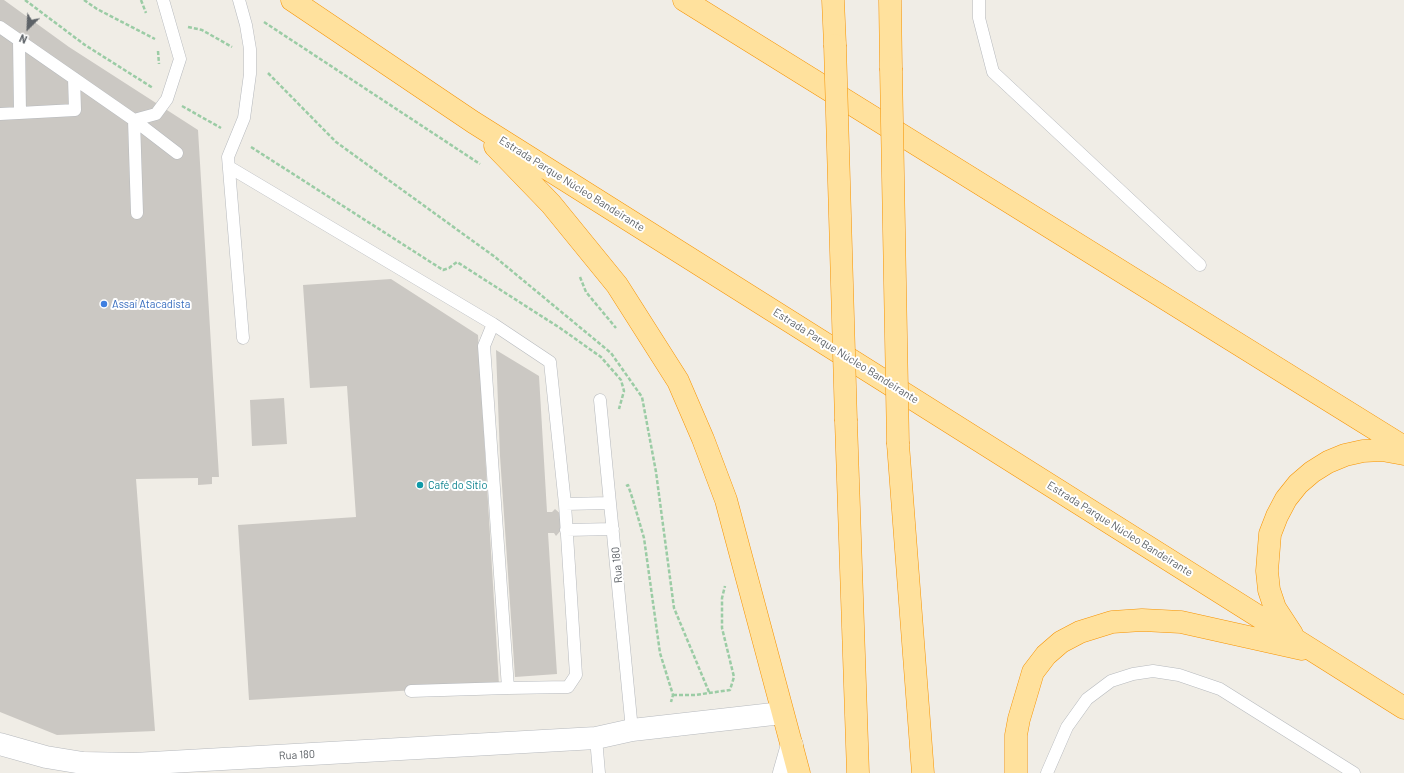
<!DOCTYPE html>
<meta charset="utf-8">
<style>
body{margin:0}
#map{position:relative;width:1404px;height:773px;overflow:hidden;background:#f0ede6;font-family:Barlow,sans-serif}
canvas{display:block}
.north{position:absolute;left:8px;top:8px;width:40px;height:40px;-webkit-text-stroke:3px #fff;paint-order:stroke;rotate:204deg;font-size:11px;font-weight:700;line-height:16px;text-align:center;color:#5d6267}
.north::after{content:'';display:block;margin:auto;width:14px;height:18px;background:#5d6267;clip-path:polygon(50% 0,100% 100%,50% 72%,0 100%)}
</style>
<div id="map">
<canvas width="1404" height="773"></canvas>
<div class="north">N</div>
</div>
<script>
const c = document.querySelector('canvas').getContext('2d');
c.lineJoin = 'round';
function fill(path, color) { c.fillStyle = color; c.fill(path, 'evenodd'); }
const shape = rows => new Path2D(rows.map(r => 'M' + r).join(''));
function strokePath(path, color, width, dash) { c.strokeStyle = color; c.lineWidth = width; c.lineCap = dash ? 'butt' : 'round'; c.setLineDash(dash || []); c.stroke(path); }
function drawText(font, color, halo, rows, align = 'center') {
  c.font = font + ' Barlow,sans-serif'; c.lineWidth = 4; c.setLineDash([]); c.textBaseline = 'middle'; c.strokeStyle = halo; c.fillStyle = color; for (const [text, x, y, turn = 0] of rows) {
    c.save(); c.translate(x, y); c.rotate((+turn || 0) * Math.PI / 180); c.textAlign = isNaN(turn) ? turn : align; if (halo) c.strokeText(text, 0, 0); c.fillText(text, 0, 0); c.restore();
  }
}
const building = shape([
 [0,0,4,0,69,47,198,130,219,477,212,477,212,484,198,485,198,478,136,479,155,731,57,735,0,712],
 [391,279,478,335,499,685,249,700,238,525,356,517,347,386,310,388,303,285],
 [496,350,539,376,547,512,552,512,555,509,569,521,556,536,554,533,548,533,557,674,515,677,500,456],
 [284,398,287,444,252,446,250,400]
]);
const path = shape([
 [25,0,85,45,153,88],
 [84,0,97,9,155,39],
 [141,0,146,13],
 [264,22,480,164],
 [188,27,202,30,232,47],
 [158,51,159,64],
 [268,73,336,142,495,257,611,353,642,397,656,472,674,608,709,692],
 [182,106,221,128],
 [251,147,443,270,449,268,457,262,560,328,601,357,621,380,624,391,619,409],
 [580,277,586,292,616,328],
 [626,486,628,485,633,500,644,538,660,653,673,695,671,702],
 [673,695,695,695,730,690,734,677,722,628,722,598,725,586]
]);
const service = shape([
 [239,0,246,25,250,49,250,74,244,118,228,157,243,338],
 [979,0,979,18,993,72,1200,265],
 [0,27,134,120,156,114,167,99,180,59,163,0],
 [19,40,20,113],
 [0,114,75,110,74,78],
 [134,120,137,213],
 [134,120,177,153],
 [229,167,493,324],
 [493,324,550,362,565,504,576,675,568,687,508,688,484,346,493,324],
 [600,400,632,730],
 [565,504,610,503],
 [566,530,613,529],
 [411,691,508,688],
 [596,738,599,773],
 [1047,773,1067,727,1087,699,1111,681,1133,674,1153,671,1179,675,1220,689,1354,773]
]);
const minor = shape([
 [0,744,46,757,83,763,134,764,596,738,632,730,782,713],
 [784,773,792,745]
]);
const trunk = shape([
 [292,0,473,122,1404,708],
 [684,0,1404,447],
 [833,0,835,45],
 [890,0,891,68],
 [495,146,551,204,617,285,678,381,703,439,726,500,799,773],
 [846,421,858,773],
 [898,444,923,773],
 [1292,634,1275,608,1269,590,1267,571,1270,534,1277,516,1286,499,1298,484,1312,472,1328,462,1345,455,1363,451,1382,450,1404,454],
 [1016,773,1016,735,1019,719,1033,672,1046,655,1061,642,1080,632,1112,622,1142,620,1181,622,1302,649]
]);
const trunkBridge = shape([
 [835,45,846,421],
 [891,68,898,444]
]);
const markers = [
 [104,304,4,"#3f7fe0"],
 [420,485,4,"#0f9aa8"]
];
const streetNames = [
 ["Estrada Parque Núcleo Bandeirante",572,184,32],
 ["Estrada Parque Núcleo Bandeirante",846,356,32],
 ["Estrada Parque Núcleo Bandeirante",1120,529,32],
 ["Rua 180",617,565,-95],
 ["Rua 180",297,755,-3]
];
const shopNames = [
 ["Assaí Atacadista",112,304]
];
const cultureNames = [
 ["Café do Sítio",428,485]
];
fill(building, '#cbc8c3');
strokePath(service, '#b6b9bd', 13);
strokePath(minor, '#b6b9bd', 23);
strokePath(trunk, '#f69300', 23);
strokePath(path, '#9bcca5', 2.5, [4, 2]);
strokePath(service, '#fff', 12);
strokePath(minor, '#fff', 22);
strokePath(trunk, '#ffe19d', 22);
strokePath(trunkBridge, '#f69300', 23, []);
strokePath(trunkBridge, '#ffe19d', 22);
for (const [x, y, r, color] of markers) { const dot = new Path2D(); dot.arc(x, y, r, 0, 2 * Math.PI); c.fillStyle = color; c.fill(dot); strokePath(dot, '#fff', 1.5); }
drawText('11px', '#5d6267', '#fff', streetNames);
drawText('11px', '#366cbe', '#fff', shopNames, 'left');
drawText('11px', '#0d838f', '#fff', cultureNames, 'left');
</script>
